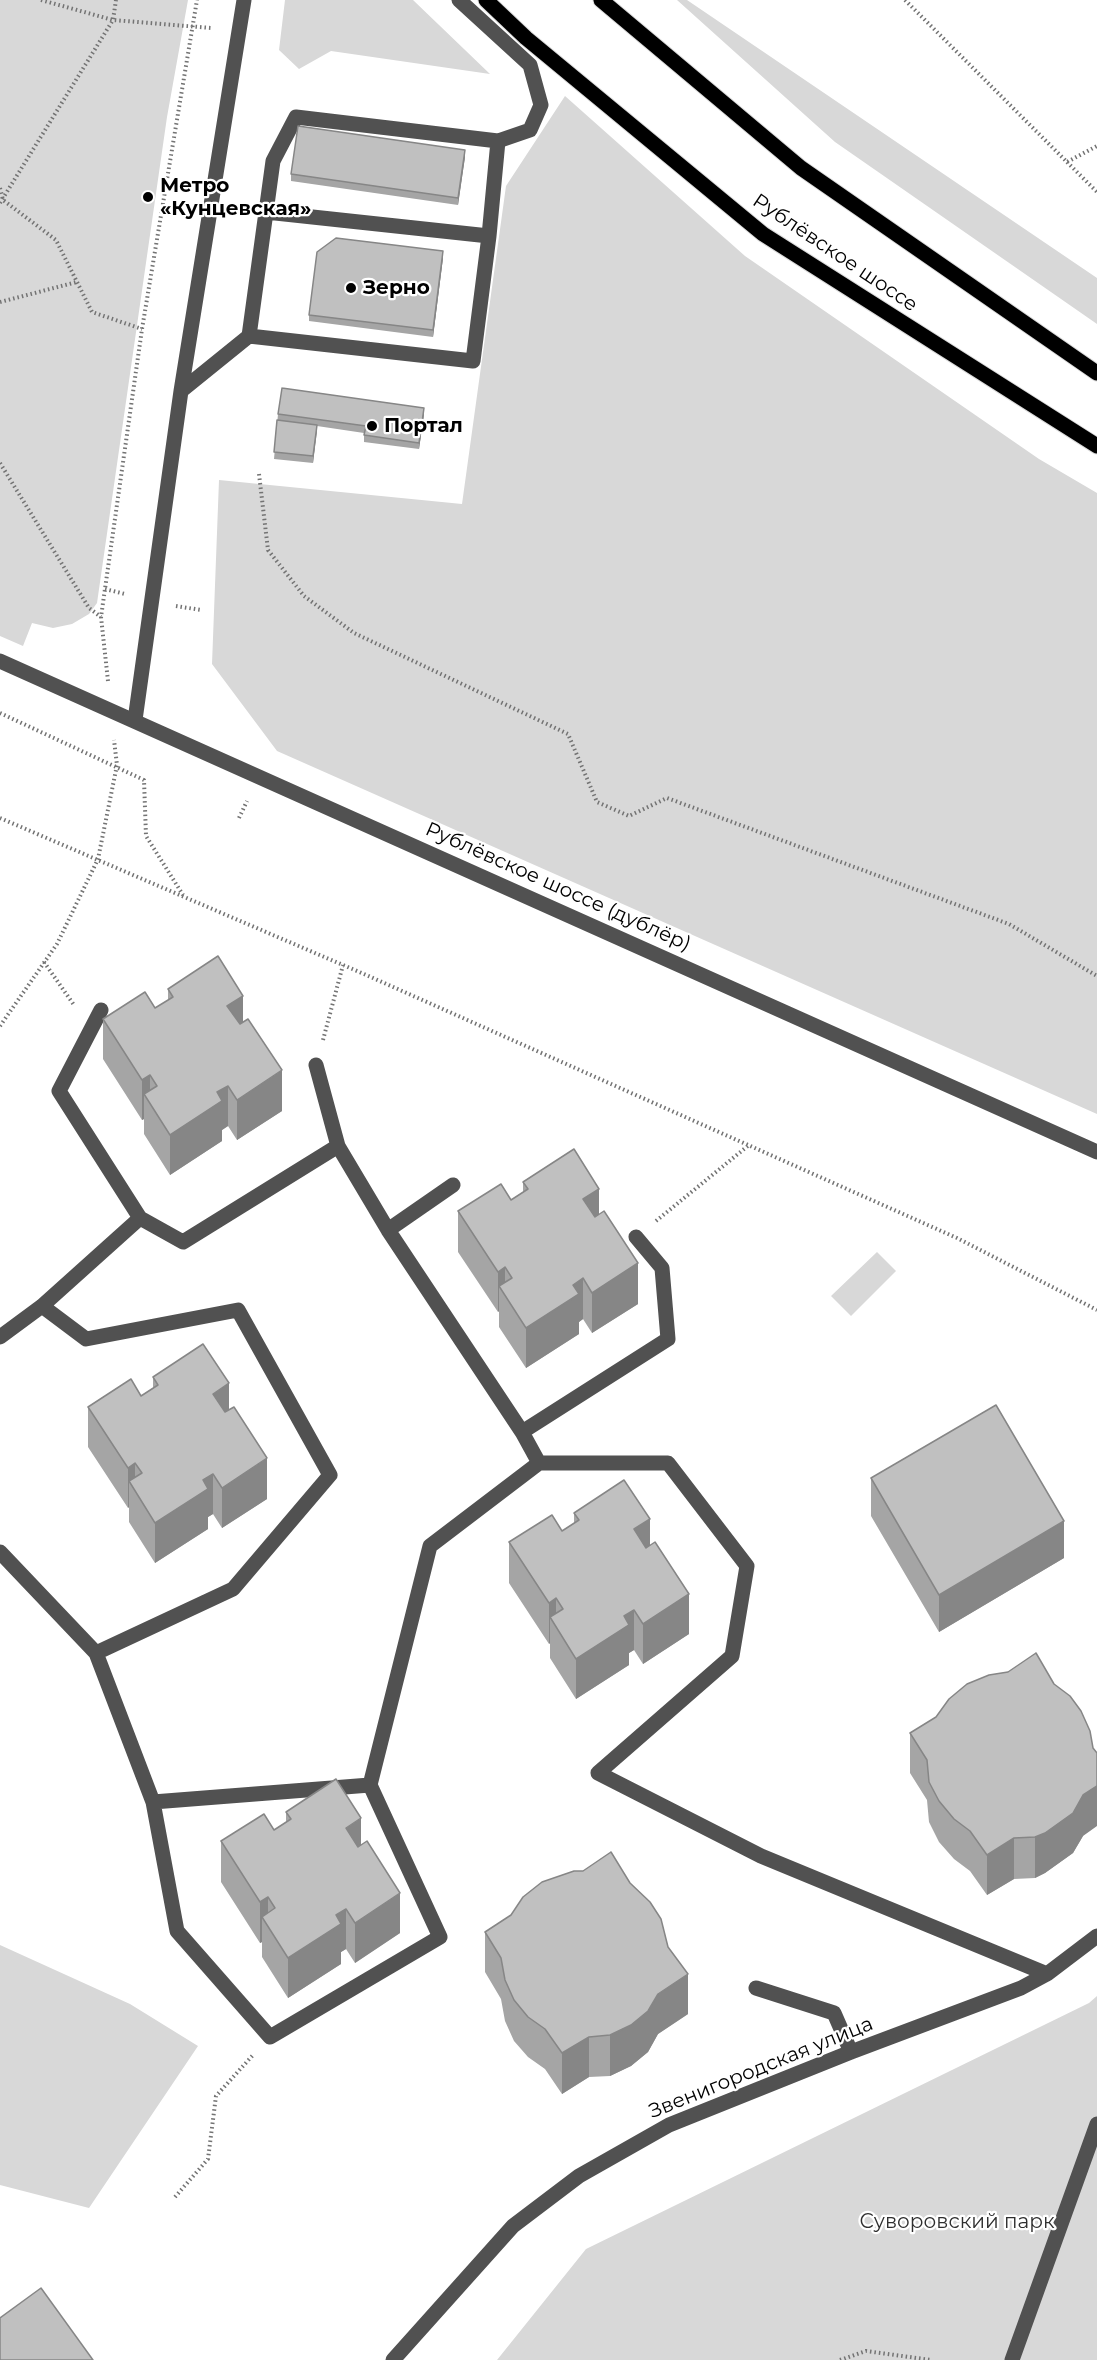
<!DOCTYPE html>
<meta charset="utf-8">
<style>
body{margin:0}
canvas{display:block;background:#fff}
</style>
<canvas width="1097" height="2360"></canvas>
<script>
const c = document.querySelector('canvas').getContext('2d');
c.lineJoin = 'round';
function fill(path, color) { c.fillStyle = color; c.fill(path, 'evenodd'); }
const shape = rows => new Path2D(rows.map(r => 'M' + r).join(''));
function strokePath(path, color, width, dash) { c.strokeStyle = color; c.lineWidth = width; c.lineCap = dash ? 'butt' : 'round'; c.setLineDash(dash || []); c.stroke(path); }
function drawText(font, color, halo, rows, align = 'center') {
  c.font = font + ' Montserrat,sans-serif'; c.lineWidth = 4.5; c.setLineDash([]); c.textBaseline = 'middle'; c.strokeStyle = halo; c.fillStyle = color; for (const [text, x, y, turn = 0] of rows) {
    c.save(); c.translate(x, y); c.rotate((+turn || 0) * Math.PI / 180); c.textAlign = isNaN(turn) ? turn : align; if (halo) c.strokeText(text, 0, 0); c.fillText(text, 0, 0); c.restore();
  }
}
const green = shape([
 [0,0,188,0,167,117,97,603,89,614,72,624,53,628,32,623,23,646,0,636],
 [285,0,413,0,490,74,331,51,299,69,279,50],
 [677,0,687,0,1097,278,1097,324,835,142],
 [565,96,745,256,1039,459,1097,493,1097,1114,277,751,212,664,219,480,462,504,506,186],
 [877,1252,896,1271,851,1316,831,1296],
 [0,1945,130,2004,198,2046,89,2208,0,2185],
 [1097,1996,1097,2360,497,2360,586,2249,1089,2003]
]);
const path = shape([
 [41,0,113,20,211,28],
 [905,0,1067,162,1097,146],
 [1067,162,1097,192],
 [0,188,3,200,56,240,92,312,142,329],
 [0,203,113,20,116,0],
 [0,302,77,282],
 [0,463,89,608,101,617],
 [259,474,268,550,304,596,354,633,568,734,597,802,629,816,667,798,1009,924,1097,976],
 [105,589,125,594],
 [176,606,201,610],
 [108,681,101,617,142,329,197,0],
 [0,713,144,780,146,836,183,895],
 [0,818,364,974,957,1238,1097,1310],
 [239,818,247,801],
 [44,962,74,1005],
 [0,1026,57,944,98,859,117,765,114,740],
 [323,1040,343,965],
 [656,1221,749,1145],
 [175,2197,208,2159,216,2096,253,2055],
 [840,2360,866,2351,931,2360]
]);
const minor = shape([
 [266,212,489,236,498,141],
 [249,336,473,361,489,236],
 [181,391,249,336,273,161,296,117,498,141,530,130,541,105,530,65,459,0],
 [0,661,1097,1152],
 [135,720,181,391,244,0],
 [338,1146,388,1230,453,1185],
 [140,1218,183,1242,338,1146,316,1065],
 [388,1230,522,1432,668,1339,662,1268,636,1237],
 [42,1306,86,1339,238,1310,330,1475,233,1589,96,1653],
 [0,1337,42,1306,140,1218,59,1091,101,1010],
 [522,1432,539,1463],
 [0,1552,96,1653,153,1802,370,1785,430,1546,539,1463,668,1463,747,1566,732,1656,598,1773,761,1856,1047,1974],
 [153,1802,177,1931,270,2037,440,1937,370,1785],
 [756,1988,834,2013,851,2052],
 [393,2360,513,2226,579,2176,669,2125,851,2052,1021,1988,1047,1974,1097,1936],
 [1012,2360,1097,2124]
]);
const major = shape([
 [486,0,526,38,763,234,1097,446],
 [601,0,801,168,1097,373]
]);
const wall = shape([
 [465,157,458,205,291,181,291,174],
 [443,258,433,337,309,321,309,315],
 [278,414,424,414,419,449,364,442,364,433,317,426,313,463,274,459],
 [168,989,243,1022,282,1111,237,1140,228,1126,222,1130,222,1141,170,1175,144,1134,144,1119,142,1120,103,1059,103,1019,155,1008,168,1000],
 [523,1182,599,1214,638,1304,592,1333,583,1319,579,1322,579,1334,526,1368,499,1327,499,1311,498,1312,458,1252,458,1211,511,1200,523,1192],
 [153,1377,229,1410,267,1499,222,1528,213,1514,208,1517,208,1529,155,1563,129,1522,129,1507,128,1508,88,1447,88,1407,141,1396,153,1388],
 [871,1478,1064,1558,939,1632,871,1516],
 [574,1513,650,1546,689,1634,643,1664,634,1650,629,1653,629,1665,576,1699,550,1658,550,1643,549,1644,509,1583,509,1542,562,1531,574,1523],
 [910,1733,1083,1836,1073,1853,1045,1873,1035,1878,1014,1879,987,1895,970,1871,954,1859,939,1842,929,1822,927,1800,910,1773],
 [286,1812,361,1845,400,1933,355,1963,346,1949,341,1952,341,1964,288,1998,262,1957,262,1942,260,1943,221,1882,221,1841,274,1830,286,1823],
 [485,1932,668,1947,688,2014,658,2034,648,2052,631,2066,610,2076,589,2077,562,2094,545,2069,528,2057,514,2041,505,2021,501,1999,485,1972]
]);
const shadedWall = shape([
 [465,150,465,157,458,205,458,198],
 [443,251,443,258,433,337,433,330],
 [424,408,424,414,419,449,419,443],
 [317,425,317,431,313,463,313,456],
 [243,996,243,1036,227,1006],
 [282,1070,282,1111,237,1140,237,1100],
 [150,1075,150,1103,144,1094,144,1119,142,1120,142,1080],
 [228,1086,228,1126,222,1130,222,1141,170,1175,170,1135,217,1092],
 [599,1189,599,1229,583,1199],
 [638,1263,638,1304,592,1333,592,1293],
 [505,1267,505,1295,499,1286,499,1311,498,1312,498,1272],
 [583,1278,583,1319,579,1322,579,1334,526,1368,526,1328,573,1285],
 [229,1383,229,1424,213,1394],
 [267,1458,267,1499,222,1528,222,1488],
 [135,1463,135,1491,129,1481,129,1507,128,1508,128,1468],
 [213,1474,213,1514,208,1517,208,1529,155,1563,155,1523,203,1480],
 [650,1519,650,1560,634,1529],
 [1064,1521,1064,1558,939,1632,939,1595],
 [689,1594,689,1634,643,1664,643,1624],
 [556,1598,556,1627,550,1617,550,1643,549,1644,549,1603],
 [634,1610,634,1650,629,1653,629,1665,576,1699,576,1659,624,1616],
 [1097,1786,1097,1826,1083,1836,1073,1853,1045,1873,1035,1878,1035,1837,1083,1795],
 [361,1818,361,1859,346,1828],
 [1014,1838,1014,1879,987,1895,987,1855],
 [400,1893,400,1933,355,1963,355,1923],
 [268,1897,268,1926,262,1917,262,1942,260,1943,260,1902],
 [346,1909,346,1949,341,1952,341,1964,288,1998,288,1958,336,1915],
 [688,1974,688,2014,658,2034,648,2052,631,2066,610,2076,610,2035,658,1994],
 [589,2037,589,2077,562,2094,562,2053]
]);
const building = shape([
 [298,126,465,150,458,198,291,174,298,126],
 [336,238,443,251,433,330,309,315,317,252,336,238],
 [282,388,424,408,419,443,364,435,366,426,278,414,282,388],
 [277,420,317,425,313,456,274,452,277,420],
 [218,956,243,996,227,1006,240,1024,248,1019,282,1070,237,1100,228,1086,217,1092,222,1101,170,1135,144,1094,157,1086,150,1075,142,1080,103,1019,145,992,155,1008,173,997,168,989,218,956],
 [574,1149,599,1189,583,1199,595,1217,604,1211,638,1263,592,1293,583,1278,573,1285,579,1294,526,1328,499,1286,512,1278,505,1267,498,1272,458,1211,501,1184,511,1200,528,1189,523,1182,574,1149],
 [203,1344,229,1383,213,1394,225,1412,234,1407,267,1458,222,1488,213,1474,203,1480,208,1489,155,1523,129,1481,142,1473,135,1463,128,1468,88,1407,131,1379,141,1396,158,1385,153,1377,203,1344],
 [996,1405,1064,1521,939,1595,871,1478,996,1405],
 [624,1480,650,1519,634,1529,646,1548,655,1542,689,1594,643,1624,634,1610,624,1616,629,1625,576,1659,550,1617,563,1609,556,1598,549,1603,509,1542,552,1515,562,1531,579,1520,574,1513,624,1480],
 [1036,1653,1054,1684,1070,1696,1081,1711,1090,1731,1093,1748,1097,1753,1097,1786,1083,1795,1073,1813,1045,1833,1035,1837,1014,1838,987,1855,970,1831,954,1819,939,1801,929,1782,927,1760,910,1733,936,1717,949,1699,967,1684,989,1675,1008,1672,1036,1653],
 [336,1779,361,1818,346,1828,358,1847,367,1841,400,1893,355,1923,346,1909,336,1915,341,1924,288,1958,262,1917,275,1908,268,1897,260,1902,221,1841,264,1814,274,1830,291,1819,286,1812,336,1779],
 [611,1852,630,1883,650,1902,661,1919,668,1947,688,1974,658,1994,648,2011,631,2025,610,2035,589,2037,562,2053,545,2029,528,2017,514,2000,505,1980,501,1958,485,1932,511,1915,523,1897,542,1882,574,1871,583,1871,611,1852],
 [41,2288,93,2360,0,2360,0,2318,41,2288]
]);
const markers = [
 [148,197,6,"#000"],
 [351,288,6,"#000"],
 [372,426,6,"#000"]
];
const poiNames = [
 ["Метро",160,186],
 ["«Кунцевская»",160,209],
 ["Зерно",363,288],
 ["Портал",384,426]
];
const streetNames = [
 ["Рублёвское шоссе",835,253,34],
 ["Рублёвское шоссе (дублёр)",558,887,24],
 ["Звенигородская улица",761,2068,-22]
];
const parkNames = [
 ["Суворовский парк",957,2222]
];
fill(green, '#d8d8d8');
strokePath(major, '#dbdbdb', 17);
strokePath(path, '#737373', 4, [1.5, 3]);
strokePath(minor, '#515151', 15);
strokePath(major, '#000', 15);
fill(wall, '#a5a5a5');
fill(shadedWall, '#868686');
fill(building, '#c0c0c0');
strokePath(building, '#868686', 1.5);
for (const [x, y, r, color] of markers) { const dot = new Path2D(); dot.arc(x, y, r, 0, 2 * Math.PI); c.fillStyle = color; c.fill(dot); strokePath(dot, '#fff', 2); }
drawText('bold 20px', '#000', '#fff', poiNames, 'left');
drawText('20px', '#000', '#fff', streetNames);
drawText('20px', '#2f2f2f', '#fff', parkNames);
</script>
